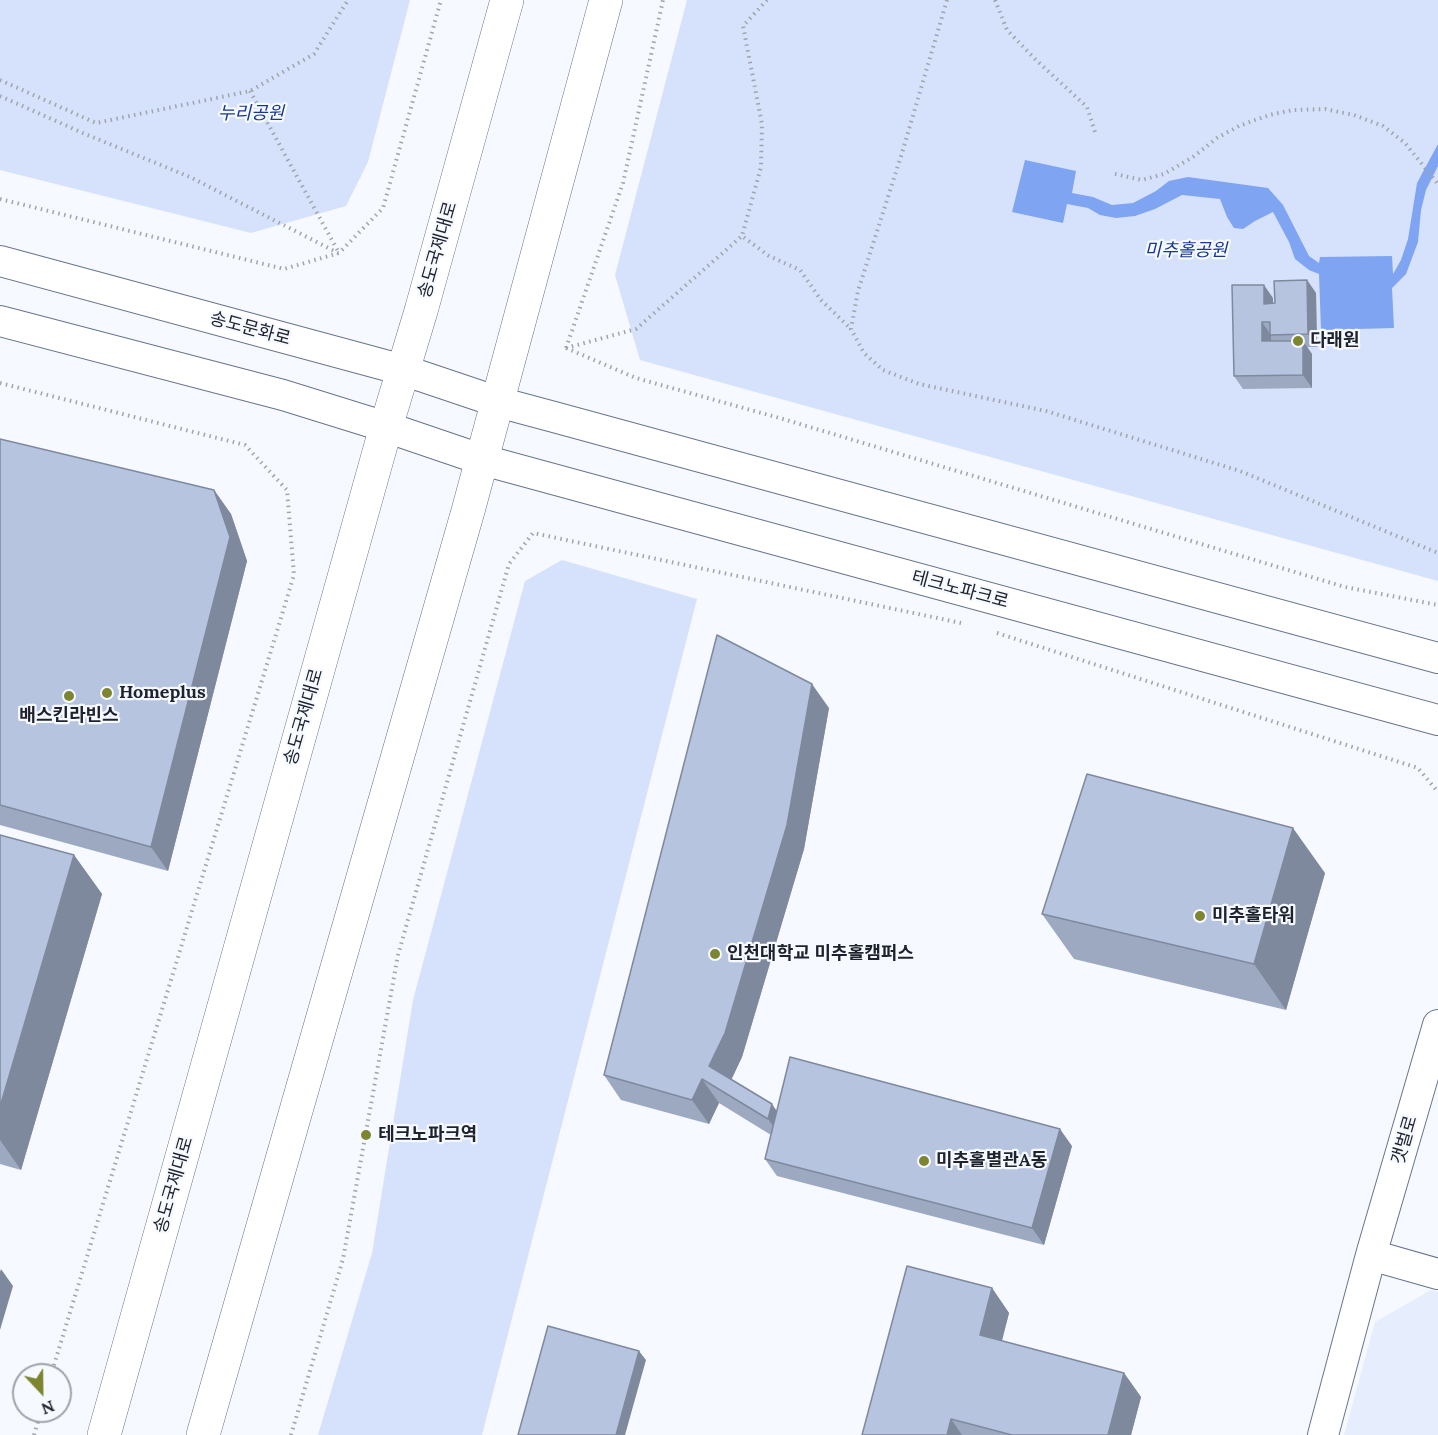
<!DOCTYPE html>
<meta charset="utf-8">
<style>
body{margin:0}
#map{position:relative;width:1438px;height:1435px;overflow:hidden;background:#f6f9ff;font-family:Lora,serif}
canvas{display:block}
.north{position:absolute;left:12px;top:1363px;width:60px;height:60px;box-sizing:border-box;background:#f6f9ff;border:2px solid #9fa3ab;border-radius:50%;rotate:158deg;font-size:16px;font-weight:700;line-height:24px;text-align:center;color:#1d222d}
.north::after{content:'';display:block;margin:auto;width:21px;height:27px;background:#7d8530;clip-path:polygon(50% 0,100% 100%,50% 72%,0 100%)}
</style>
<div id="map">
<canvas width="1438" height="1435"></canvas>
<div class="north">N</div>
</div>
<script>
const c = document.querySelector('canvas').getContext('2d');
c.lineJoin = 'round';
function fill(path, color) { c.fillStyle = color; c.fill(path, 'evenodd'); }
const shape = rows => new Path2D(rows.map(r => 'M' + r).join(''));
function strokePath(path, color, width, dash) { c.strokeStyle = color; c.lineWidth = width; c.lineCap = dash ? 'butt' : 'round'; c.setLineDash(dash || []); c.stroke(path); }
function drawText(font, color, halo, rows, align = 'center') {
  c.font = font + ' Lora,"Noto Sans KR",serif'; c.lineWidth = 4.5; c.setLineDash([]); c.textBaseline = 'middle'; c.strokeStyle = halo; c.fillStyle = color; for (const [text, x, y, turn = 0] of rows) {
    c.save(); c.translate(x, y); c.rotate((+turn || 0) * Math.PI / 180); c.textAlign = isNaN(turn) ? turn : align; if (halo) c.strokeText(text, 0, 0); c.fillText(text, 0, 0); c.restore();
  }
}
const built = shape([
 [1431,1290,1438,1292,1438,1435,1344,1435,1375,1322]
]);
const green = shape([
 [0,0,410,0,368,162,346,206,251,233,0,170],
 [687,0,1438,0,1438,581,640,360,615,275],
 [562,560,697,599,482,1435,318,1435,372,1253,413,1000,525,581]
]);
const water = shape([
 [1438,144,1438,166,1426,190,1421,210,1418,242,1406,274,1392,288,1394,328,1321,330,1319,274,1309,270,1295,259,1289,242,1273,212,1255,221,1243,229,1234,228,1227,217,1220,199,1182,195,1155,209,1135,216,1116,218,1100,215,1088,208,1067,204,1063,223,1012,212,1025,160,1076,171,1072,193,1093,197,1112,205,1133,203,1156,191,1169,181,1188,177,1268,188,1283,205,1309,256,1319,263,1320,257,1392,256,1393,274,1401,260,1408,239,1417,183]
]);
const path = shape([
 [767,0,743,26,762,124,761,167,742,236,769,256,800,270,821,300,851,329],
 [947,0,902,153,858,291,851,329,864,353,883,370,919,384,1046,411,1240,471,1438,553],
 [995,0,1007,30,1035,59,1087,107,1095,132],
 [0,80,96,123,250,91,314,54,348,0],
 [250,91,339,253],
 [0,96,85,134,190,177,338,253],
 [1115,174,1142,180,1164,174,1193,157,1217,138,1239,126,1269,115,1293,110,1325,109,1354,115,1383,126,1405,143,1438,184],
 [0,199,284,269,339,253,383,208,441,0],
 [566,348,636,378,783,419,1345,587,1438,605],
 [566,348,623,183,663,0],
 [566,348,636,329,742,236],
 [0,383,245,445,287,490,294,575,51,1375],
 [997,633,1418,768,1438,792],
 [34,1435,41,1411],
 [291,1435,343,1259,398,955,509,564,533,533,961,623]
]);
const minor = shape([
 [0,261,403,370,498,402,554,417,1438,658],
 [0,321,283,395,386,427,483,460,1438,720],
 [1371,1255,1438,1274],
 [1323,1435,1371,1255,1438,1025]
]);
const major = shape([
 [104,1435,386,427,421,311,507,0],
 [203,1435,468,511,606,0]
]);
const wall = shape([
 [1307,280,1316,293,1317,347,1307,347,1312,354,1312,388,1243,389,1234,376,1273,298,1273,303,1275,303],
 [0,439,214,490,231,514,247,561,168,871,0,825],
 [829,708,804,849,742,1057,731,1080,777,1112,1072,1146,1044,1245,777,1176,765,1159,771,1135,719,1103,709,1124,621,1100,604,1075],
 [0,835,74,855,102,894,21,1170,0,1164],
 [1325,873,1286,1010,1074,959,1042,914],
 [992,1288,1009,1313,1002,1341,1124,1373,1141,1397,1131,1435,862,1435]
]);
const shadedWall = shape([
 [1307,280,1316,293,1317,347,1308,334],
 [1264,285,1273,298,1273,317,1264,304],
 [1262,322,1271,335,1271,355,1262,341],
 [1303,341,1312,354,1312,388,1303,375],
 [214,490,231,514,247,561,168,871,151,847],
 [812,684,829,708,804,849,742,1057,726,1091,709,1066],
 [1293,828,1325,873,1286,1010,1254,964],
 [74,855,102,894,21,1170,0,1140,0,1107],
 [702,1079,719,1103,709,1124,692,1100],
 [772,1104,789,1129,785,1143,768,1119],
 [1060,1129,1072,1146,1044,1245,1032,1228],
 [1,1269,13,1286,0,1330,0,1272],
 [992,1288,1009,1313,997,1359,980,1335],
 [639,1351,646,1360,625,1435,616,1435],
 [1124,1373,1141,1397,1131,1435,1108,1435],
 [951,1419,962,1435,947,1435]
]);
const building = shape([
 [1307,280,1308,334,1270,335,1270,322,1262,322,1262,341,1303,341,1303,375,1234,376,1232,285,1264,285,1264,304,1275,303,1274,281,1307,280],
 [0,439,214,490,230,537,151,847,0,805,0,439],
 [717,635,812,684,787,825,725,1033,709,1066,772,1104,768,1119,702,1079,692,1100,604,1075,717,635],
 [1087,774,1293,828,1254,964,1042,914,1087,774],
 [0,835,74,855,0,1107,0,835],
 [790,1057,1060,1129,1032,1228,765,1159,790,1057],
 [907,1266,992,1288,980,1335,1124,1373,1108,1435,1012,1435,951,1419,947,1435,862,1435,907,1266],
 [548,1326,639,1351,616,1435,518,1435,548,1326]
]);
const markers = [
 [1298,341,6,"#7d8530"],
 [107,693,6,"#7d8530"],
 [69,696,6,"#7d8530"],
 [1200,916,6,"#7d8530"],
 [715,954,6,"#7d8530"],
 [366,1135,6,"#7d8530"],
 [924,1161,6,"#7d8530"]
];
const parkNames = [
 ["누리공원",251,114],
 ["미추홀공원",1186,251]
];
const streetNames = [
 ["송도국제대로",438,250,-74],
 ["송도문화로",250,329,15],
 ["테크노파크로",960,590,15],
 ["송도국제대로",304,717,-74],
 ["갯벌로",1405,1140,-74],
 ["송도국제대로",174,1185,-74]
];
const poiNames = [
 ["다래원",1310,341],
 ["Homeplus",119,693],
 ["배스킨라빈스",69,716,"center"],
 ["미추홀타워",1212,916],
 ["인천대학교 미추홀캠퍼스",727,954],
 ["테크노파크역",378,1135],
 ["미추홀별관A동",936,1161]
];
fill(built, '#e6edfc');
fill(green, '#d6e2fb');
fill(water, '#7fa4f2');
strokePath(minor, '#68748e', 32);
strokePath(major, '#68748e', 34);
strokePath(path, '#a0a4ac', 4, [1.5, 4.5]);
strokePath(minor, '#fff', 30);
strokePath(major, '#fff', 33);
fill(wall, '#9da9c1');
fill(shadedWall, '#7f899d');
fill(building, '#b6c4e0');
strokePath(building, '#7f899d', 1.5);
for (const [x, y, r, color] of markers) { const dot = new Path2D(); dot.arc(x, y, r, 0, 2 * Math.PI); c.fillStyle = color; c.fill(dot); strokePath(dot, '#f6f9ff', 2); }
drawText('italic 18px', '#153790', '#f6f9ff', parkNames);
drawText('18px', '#1d222d', '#f6f9ff', streetNames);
drawText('bold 18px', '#1d222d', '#f6f9ff', poiNames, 'left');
</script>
